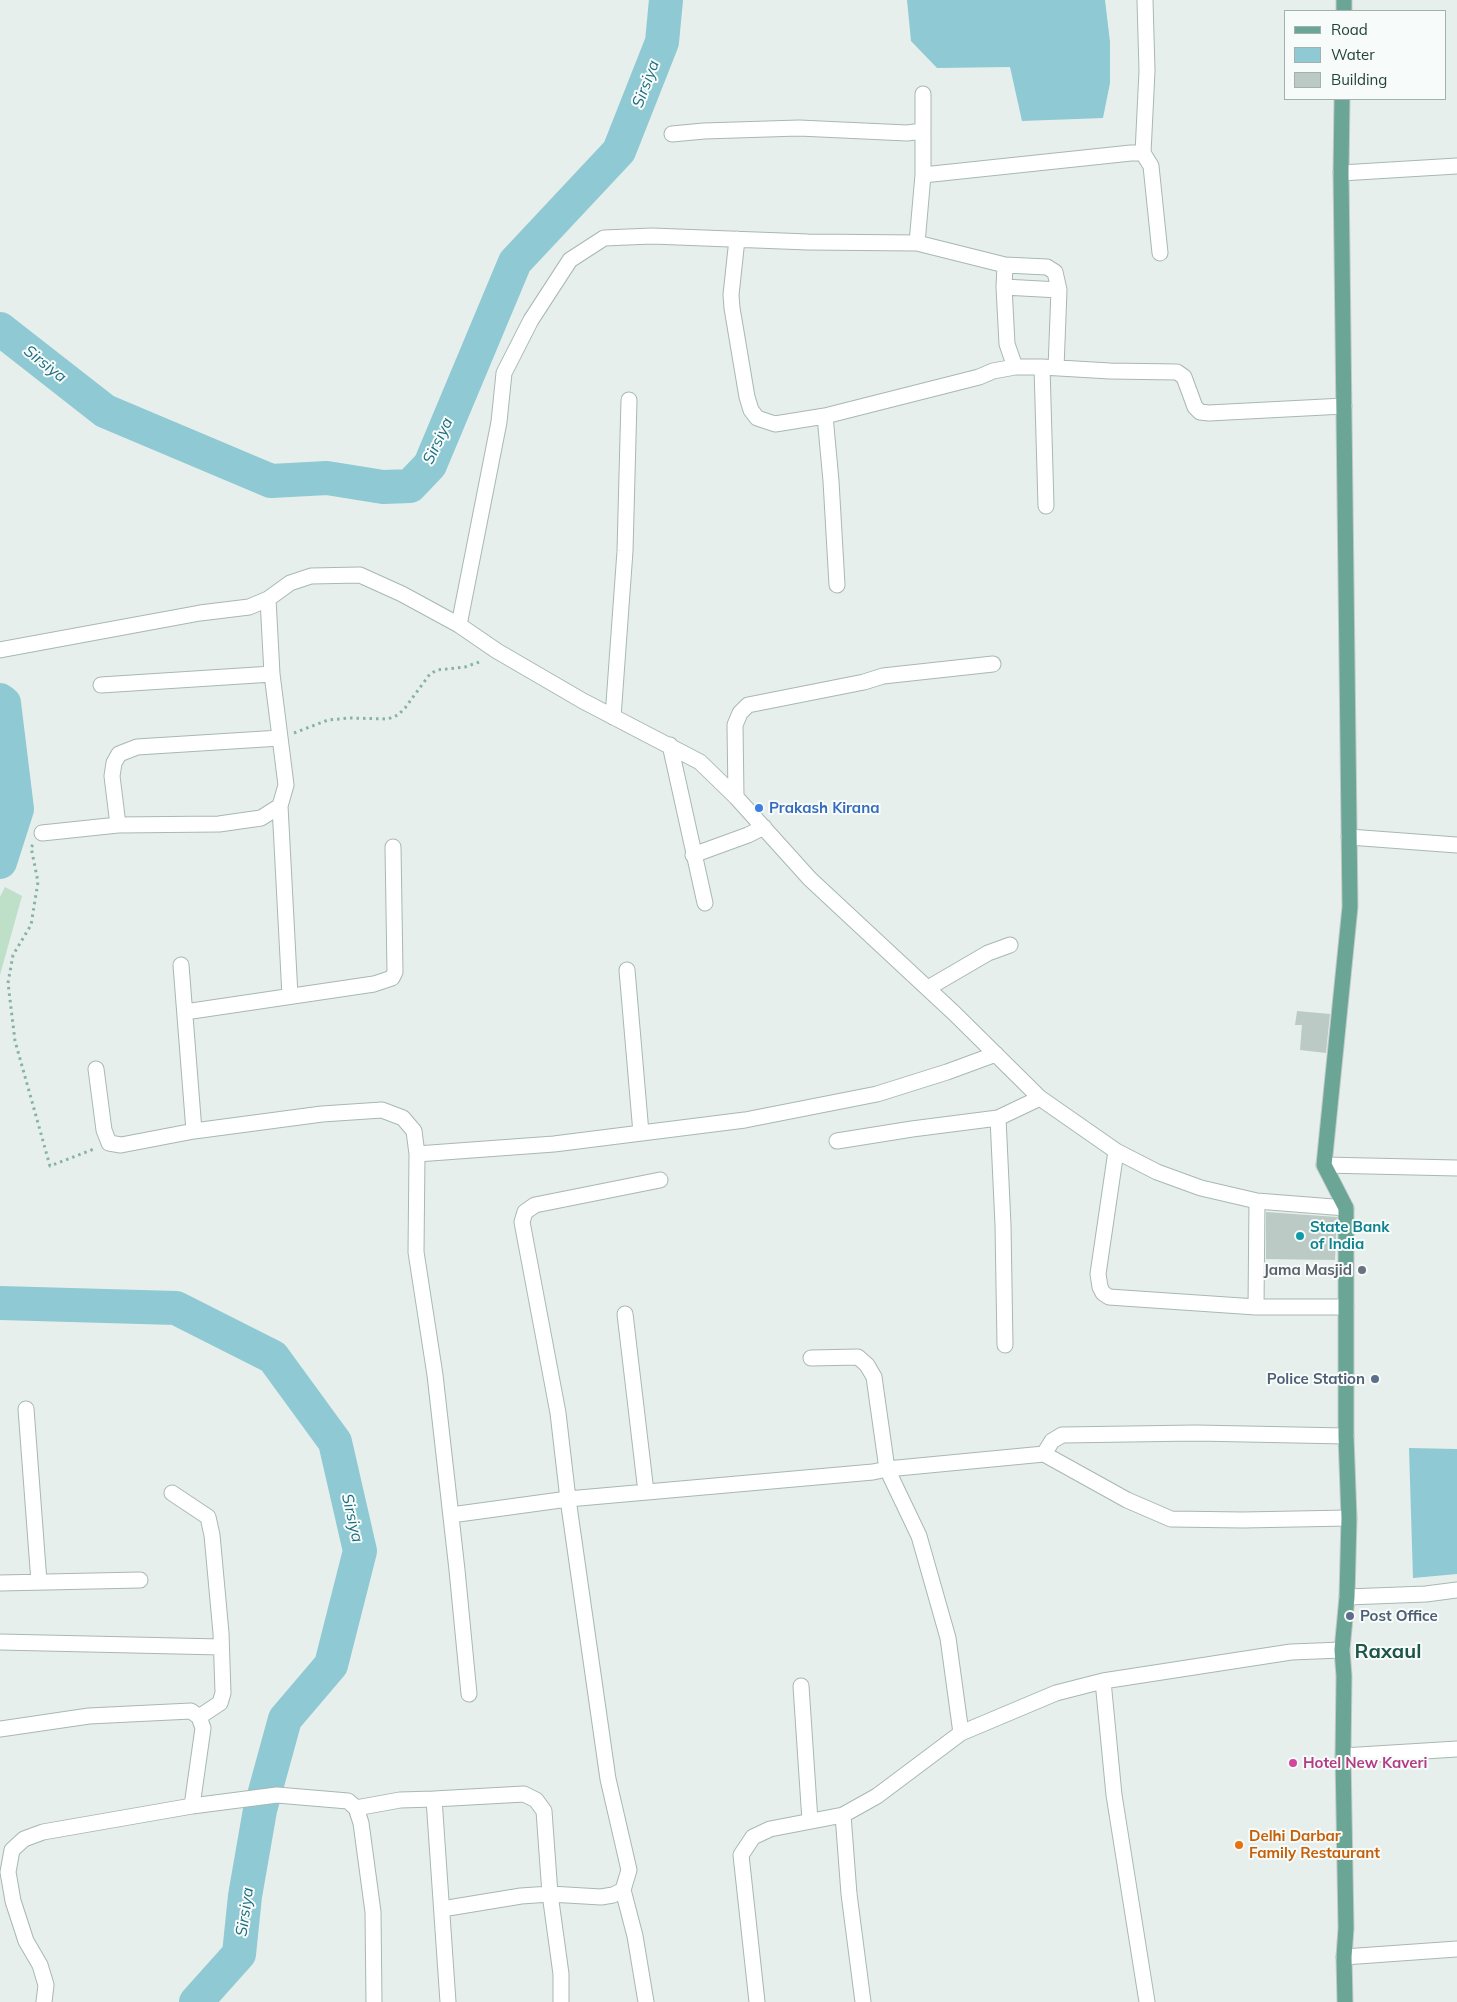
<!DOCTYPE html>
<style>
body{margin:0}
#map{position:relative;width:1457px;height:2002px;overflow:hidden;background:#e6efeb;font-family:Mulish,sans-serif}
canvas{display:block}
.legend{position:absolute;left:1284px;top:10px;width:162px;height:90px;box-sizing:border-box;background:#f7fbf9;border:1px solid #a3b1ad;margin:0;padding:6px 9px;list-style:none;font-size:15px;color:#24423a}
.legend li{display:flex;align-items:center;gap:10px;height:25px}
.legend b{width:25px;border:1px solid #a3b1ad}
</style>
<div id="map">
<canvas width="1457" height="2002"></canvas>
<ul class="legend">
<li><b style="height:6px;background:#6aa596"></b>Road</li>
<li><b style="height:14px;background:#8ec9d4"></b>Water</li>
<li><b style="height:14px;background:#bbcac4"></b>Building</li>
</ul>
</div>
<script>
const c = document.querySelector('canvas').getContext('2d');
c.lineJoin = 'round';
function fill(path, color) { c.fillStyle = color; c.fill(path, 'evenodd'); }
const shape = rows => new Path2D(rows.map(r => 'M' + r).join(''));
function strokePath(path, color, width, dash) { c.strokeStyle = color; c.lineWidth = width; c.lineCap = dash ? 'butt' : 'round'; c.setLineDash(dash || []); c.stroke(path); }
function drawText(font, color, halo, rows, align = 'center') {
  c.font = font + ' Mulish,sans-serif'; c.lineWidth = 4; c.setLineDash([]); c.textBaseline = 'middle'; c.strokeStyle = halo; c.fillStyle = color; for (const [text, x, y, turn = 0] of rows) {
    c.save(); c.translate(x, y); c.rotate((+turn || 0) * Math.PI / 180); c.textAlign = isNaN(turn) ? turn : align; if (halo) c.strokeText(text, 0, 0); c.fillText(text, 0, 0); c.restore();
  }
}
const green = shape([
 [5,887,22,896,0,975,0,897]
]);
const water = shape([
 [907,0,1105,0,1110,42,1110,83,1103,118,1022,121,1010,67,937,68,911,41],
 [1409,1448,1457,1449,1457,1574,1413,1578]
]);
const river = shape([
 [0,329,105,411,271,481,327,478,383,487,410,486,430,465,515,262,619,151,662,42,666,0],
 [0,700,4,703,17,809,0,862],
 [0,1303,176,1308,273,1357,335,1442,360,1551,331,1665,285,1719,260,1810,245,1896,239,1954,196,2002]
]);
const building = shape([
 [1297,1011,1330,1014,1326,1053,1300,1050,1302,1025,1295,1025],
 [1266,1212,1337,1217,1335,1260,1266,1259]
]);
const path = shape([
 [294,733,328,720,349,718,388,719,398,715,405,708,430,674,437,670,465,667,482,661],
 [33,845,31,847,38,882,31,925,13,955,8,983,15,1041,50,1166,94,1149]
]);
const minor = shape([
 [672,134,704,131,799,128,907,133,923,131],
 [1143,153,1147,71,1145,0],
 [1341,173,1457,166],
 [923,175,1131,153,1143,153,1151,166,1160,253],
 [737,239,731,295,732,308,747,397,751,410,757,418,775,424,825,416,979,377,993,371,1015,367],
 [917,243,923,175,923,94],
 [1005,265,1047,267,1055,272,1059,290,1056,368],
 [1004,287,1007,344,1015,367,1042,367,1046,506],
 [1042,367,1110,371,1177,372,1184,377,1195,407,1200,412,1209,413,1344,406],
 [825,416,831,481,837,585],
 [459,625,499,422,504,373,531,320,570,260,604,238,652,236,808,242,917,243,1005,265,1004,287,1059,290],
 [0,650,200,613,249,607,268,599],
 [101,685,272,674],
 [613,717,625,551,629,400],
 [670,745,705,903],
 [736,797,735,725,740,713,748,705,864,682,883,676,993,664],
 [280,806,290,996],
 [118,825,219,824,261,818,280,806,286,785,272,674,268,599,290,583,311,576,360,575,402,594,459,625,497,651,583,701,700,762,736,797,810,879,954,1013,1040,1098,1116,1151,1157,1172,1201,1188,1257,1201,1346,1208],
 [42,833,118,825,112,776,114,763,119,754,137,747,280,738],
 [1349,837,1457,845],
 [693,855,748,835,764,827],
 [181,965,194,1131],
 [627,970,641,1133],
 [928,988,988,953,1010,945],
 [185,1012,374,984,392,978,395,972,393,847],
 [96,1069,104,1130,109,1143,121,1145,194,1131,322,1114,382,1110,403,1118,414,1131,417,1154,416,1252,435,1375,457,1570,469,1694],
 [998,1118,1003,1225,1005,1345],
 [837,1141,912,1129,998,1118,1040,1098],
 [1116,1151,1098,1274,1100,1287,1103,1293,1109,1297,1256,1307,1346,1307],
 [417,1154,554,1144,745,1120,877,1094,947,1072,996,1054],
 [1324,1165,1457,1168],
 [1256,1307,1257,1201],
 [625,1314,646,1492],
 [811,1358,858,1357,867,1365,874,1377,887,1469,919,1536,948,1638,961,1733],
 [26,1409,39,1582],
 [1044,1454,1052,1441,1062,1435,1196,1433,1346,1436],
 [172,1493,208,1517,212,1535,221,1633,223,1693,220,1703,199,1717],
 [451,1515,568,1499,873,1472,887,1469,1044,1454,1127,1500,1171,1519,1243,1520,1349,1518],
 [0,1583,140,1580],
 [1347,1597,1426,1594,1457,1590],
 [0,1642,221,1647],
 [1103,1681,1114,1795,1147,2002],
 [801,1686,810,1821],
 [0,1729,89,1716,191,1711,199,1717,203,1728,192,1806],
 [1343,1756,1457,1749],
 [434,1799,448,2002],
 [356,1808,400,1800,434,1799,524,1794,536,1800,544,1811,550,1894,561,1974,561,2002],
 [843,1815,849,1894,863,2002],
 [623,1890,635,1936,646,2002],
 [442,1909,521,1896,550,1894,601,1897,613,1895,623,1890,629,1870,608,1779,568,1499,558,1413,522,1222,525,1212,535,1205,660,1180],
 [1344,1957,1457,1949],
 [44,2002,46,1985,40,1965,26,1941,13,1901,8,1872,12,1850,24,1839,43,1832,192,1806,277,1795,348,1801,356,1808,361,1823,373,1912,374,2002],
 [757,2002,741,1855,753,1837,770,1829,843,1815,877,1796,961,1733,1056,1693,1103,1681,1291,1652,1342,1650]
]);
const major = shape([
 [1344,11,1344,0],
 [1342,99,1341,173,1350,907,1324,1165,1346,1208,1346,1436,1349,1518,1347,1597,1342,1650,1344,1676,1343,1756,1346,1928,1344,1957,1345,2002]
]);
const markers = [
 [759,808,5,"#3f7fe0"],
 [1300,1236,5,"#0f9aa8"],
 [1362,1270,5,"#6b7280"],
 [1375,1379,5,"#5c6f8a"],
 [1350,1616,5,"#5c6f8a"],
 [1293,1763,5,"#d1479c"],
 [1239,1845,5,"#e8710a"]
];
const shopNames = [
 ["Prakash Kirana",769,808]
];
const cultureNames = [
 ["State Bank",1310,1227],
 ["of India",1310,1244]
];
const worshipNames = [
 ["Jama Masjid",1352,1270]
];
const serviceNames = [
 ["Police Station",1365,1379],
 ["Post Office",1360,1616,"left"]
];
const hotelNames = [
 ["Hotel New Kaveri",1303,1763]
];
const foodNames = [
 ["Delhi Darbar",1249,1836],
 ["Family Restaurant",1249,1853]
];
const waterNames = [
 ["Sirsiya",646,84,-69],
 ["Sirsiya",45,364,38],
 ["Sirsiya",438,441,-65],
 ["Sirsiya",352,1518,77],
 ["Sirsiya",245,1912,-82]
];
const districtNames = [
 ["Raxaul",1388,1652]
];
fill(green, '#bfe0c8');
fill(water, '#8ec9d4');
strokePath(river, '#8ec9d4', 34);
fill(building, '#bbcac4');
strokePath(minor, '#a8b8b2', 17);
strokePath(major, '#c2cac8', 17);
strokePath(path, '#86b3a5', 3, [2.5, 4]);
strokePath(minor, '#fff', 15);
strokePath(major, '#6aa596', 15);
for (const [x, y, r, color] of markers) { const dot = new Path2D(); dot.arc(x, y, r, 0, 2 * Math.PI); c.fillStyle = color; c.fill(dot); strokePath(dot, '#f7fbf9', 2); }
drawText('bold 15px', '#366cbe', '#f7fbf9', shopNames, 'left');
drawText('bold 15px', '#0d838f', '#f7fbf9', cultureNames, 'left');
drawText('bold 15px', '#5b616d', '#f7fbf9', worshipNames, 'right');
drawText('bold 15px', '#4e5e75', '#f7fbf9', serviceNames, 'right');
drawText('bold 15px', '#b23c85', '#f7fbf9', hotelNames, 'left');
drawText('bold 15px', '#c56008', '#f7fbf9', foodNames, 'left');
drawText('italic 16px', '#1c6f80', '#f7fbf9', waterNames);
drawText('bold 20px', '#1f5548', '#f7fbf9', districtNames);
</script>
